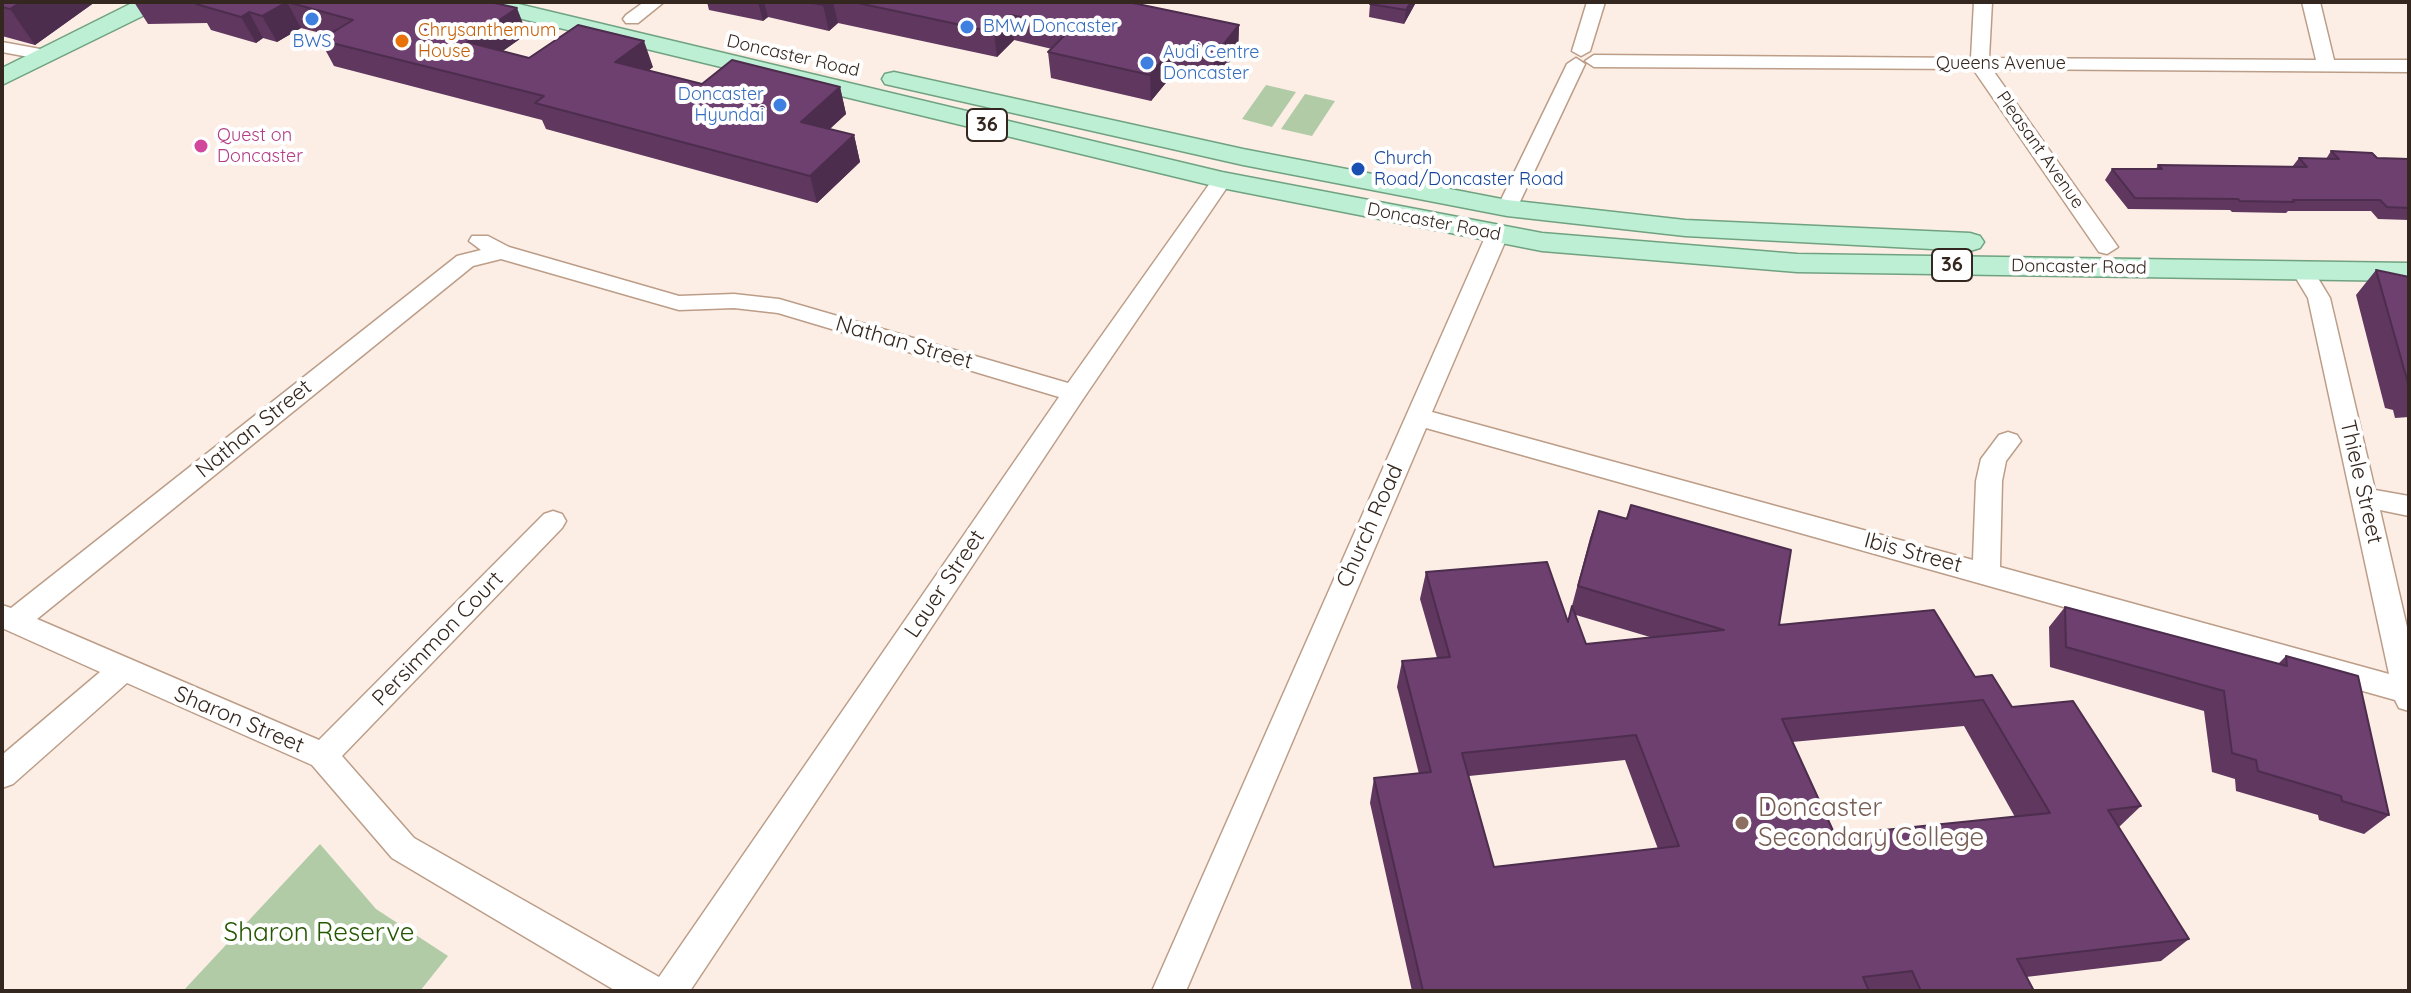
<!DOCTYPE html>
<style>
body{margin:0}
#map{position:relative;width:2411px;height:993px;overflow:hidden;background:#fceee5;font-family:Quicksand,sans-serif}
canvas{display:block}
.frame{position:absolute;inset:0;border:4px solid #34271f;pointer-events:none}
</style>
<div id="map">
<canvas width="2411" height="993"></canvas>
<div class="frame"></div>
</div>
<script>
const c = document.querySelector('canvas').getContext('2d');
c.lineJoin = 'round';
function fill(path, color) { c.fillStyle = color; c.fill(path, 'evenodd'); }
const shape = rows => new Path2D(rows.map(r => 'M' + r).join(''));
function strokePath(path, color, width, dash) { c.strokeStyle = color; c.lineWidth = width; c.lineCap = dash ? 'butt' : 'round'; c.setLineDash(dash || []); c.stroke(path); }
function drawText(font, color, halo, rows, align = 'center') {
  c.font = font + ' Quicksand,sans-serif'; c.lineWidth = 8; c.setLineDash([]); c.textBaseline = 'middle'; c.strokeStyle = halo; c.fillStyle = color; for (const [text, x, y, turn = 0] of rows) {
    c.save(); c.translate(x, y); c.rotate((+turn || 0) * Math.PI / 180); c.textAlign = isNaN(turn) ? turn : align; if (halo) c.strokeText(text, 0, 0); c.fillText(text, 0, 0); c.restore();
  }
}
const green = shape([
 [1266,85,1296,92,1272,127,1242,119],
 [1305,94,1335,101,1312,136,1281,129],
 [320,844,376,909,448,956,420,991,183,991]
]);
const minor = shape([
 [644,2,664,2,638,23,626,23,623,19,626,15,644,2],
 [1587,2,1605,2,1590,51,1581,56,1572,51,1587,2],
 [1974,2,1992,2,1989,58,2316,60,2302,2,2320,2,2334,60,2409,60,2409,72,1992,69,2118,247,2107,254,2099,252,1973,69,1594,67,1585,61,1594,55,1971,58,1974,2],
 [2,42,51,51,54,55,45,60,2,52,2,42],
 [1576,58,1585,64,1517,208,1507,214,1500,212,1497,208,1567,64,1576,58],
 [1222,174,1232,180,1083,399,690,991,616,991,392,858,312,765,127,683,13,784,2,788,2,755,100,672,2,628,2,605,11,608,457,256,481,250,469,241,472,236,488,236,509,247,679,296,734,294,779,299,1068,383,1215,176,1222,174],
 [501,259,679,310,734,308,778,313,1059,397,659,977,414,838,342,756,562,528,566,521,562,514,553,511,544,514,319,740,37,619,473,266,501,259],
 [1497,228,1508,235,1432,412,1973,560,1976,481,1981,459,1999,435,2008,432,2017,435,2021,441,2006,461,2002,481,2000,567,2389,674,2308,298,2291,270,2294,265,2310,265,2330,298,2375,490,2409,496,2409,516,2380,510,2409,636,2409,711,2399,708,2395,700,1426,428,1186,991,1152,991,1486,235,1497,228]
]);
const major = shape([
 [134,2,164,2,161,7,2,85,2,68,134,2],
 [470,2,510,2,1222,172,1542,233,1797,254,2409,263,2409,281,1797,272,1542,251,1222,188,481,9,473,7,470,2],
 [894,72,1243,149,1507,200,1685,220,1970,233,1980,236,1984,242,1980,248,1970,251,1685,236,1507,216,1243,165,885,84,882,79,885,74,894,72]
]);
const wall = shape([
 [2,2,95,2,35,45,2,36],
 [134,2,490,2,527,34,502,51,529,58,653,67,648,71,702,84,840,87,846,114,830,129,854,135,860,162,817,203,546,129,542,120,334,66,320,40,328,35,301,28,277,42,263,38,256,43,211,30,207,23,148,24],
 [707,2,1128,2,1239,25,1238,51,1214,82,1174,73,1151,101,1051,78,1048,52,1052,49,1014,40,997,57,838,23,829,31,768,17,763,21,709,10],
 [1370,4,1415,4,1404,24,1369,17],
 [2331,151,2377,158,2409,159,2409,220,2378,219,2371,211,2288,211,2286,213,2232,212,2230,210,2128,209,2105,180,2112,169,2156,169,2158,165,2292,167,2299,158,2326,159],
 [2376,270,2409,277,2409,417,2395,418,2393,410,2385,408,2356,295],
 [1631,505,1779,625,1975,677,2012,707,2141,806,2119,827,2189,939,2161,961,2026,977,2034,991,1412,991,1370,803,1374,778,1419,774,1397,687,1402,661,1437,658,1420,599,1426,572,1568,621,1590,538,1599,511,1626,518],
 [1576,615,1650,637,1586,644],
 [1964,726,2015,817,1835,835,1792,742],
 [1625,760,1658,849,1494,867,1469,776],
 [2065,607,2278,664,2286,656,2389,815,2364,834,2319,820,2318,815,2236,791,2235,779,2212,772,2204,711,2050,667,2049,627]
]);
const shadedWall = shape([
 [21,2,95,2,35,45,10,9],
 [287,2,301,28,277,42,262,16],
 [758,2,764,2,768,17,763,21],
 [827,2,833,2,838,23,829,31,823,5],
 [1411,2,1415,2,1415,4,1404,24,1406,10],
 [517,8,527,34,479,68,467,42],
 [249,12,263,38,256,43,241,17],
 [1011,15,1014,40,997,57,994,32],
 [1239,25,1238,51,1214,82,1214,56],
 [644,41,653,67,624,89,615,62],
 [1173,47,1174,73,1151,101,1150,75],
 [840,87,846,114,808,148,801,122],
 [854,135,860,162,817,203,810,176]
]);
const building = shape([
 [2,2,21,2,10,9,2,7,2,2],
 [200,2,490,2,517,8,467,42,529,58,578,25,644,41,615,62,702,84,732,60,840,87,801,122,854,135,810,176,535,103,544,96,320,40,353,20,287,2,262,16,249,12,241,17,196,4,200,2],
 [807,2,827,2,823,5,807,2],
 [853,2,1128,2,1239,25,1214,56,1173,47,1150,75,1048,52,1072,28,1011,15,994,32,853,2],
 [1371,2,1411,2,1406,10,1370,4,1371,2],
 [2331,151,2372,153,2377,158,2409,159,2409,208,2387,207,2380,200,2293,200,2294,202,2240,201,2238,199,2135,198,2112,169,2162,169,2158,165,2307,167,2299,158,2339,159,2331,151],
 [2376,270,2409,277,2409,383,2408,383,2376,270],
 [1631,505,1791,550,1779,625,1934,610,1975,677,1992,675,2012,707,2073,701,2141,806,2108,810,2189,939,2017,959,2034,991,1921,991,1912,971,1863,977,1869,991,1423,991,1374,778,1431,772,1402,661,1450,657,1426,572,1547,562,1568,622,1572,606,1586,644,1724,630,1578,586,1599,511,1627,519,1631,505],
 [1983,700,2050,813,1835,835,1782,719,1983,700],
 [1636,735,1679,846,1494,867,1462,753,1636,735],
 [2065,607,2287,666,2286,656,2358,676,2389,815,2342,801,2341,796,2258,771,2256,760,2232,753,2224,691,2066,647,2065,607]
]);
const markers = [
 [312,19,8,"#3f7fe0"],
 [967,27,8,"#3f7fe0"],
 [402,41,8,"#e8710a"],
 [1147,63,8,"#3f7fe0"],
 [780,105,8,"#3f7fe0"],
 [201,146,8,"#d1479c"],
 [1358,169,8,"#1a4fb4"],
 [1742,823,8,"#8d6e63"]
];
const farShopnames = [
 ["BMW Doncaster",983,27],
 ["BWS",312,42,"center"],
 ["Audi Centre",1163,53],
 ["Doncaster",1163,74],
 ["Doncaster",764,95,"right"],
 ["Hyundai",764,116,"right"]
];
const farFoodnames = [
 ["Chrysanthemum",418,31],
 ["House",418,52]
];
const farStreetnames = [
 ["Doncaster Road",793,56,13],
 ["Queens Avenue",2001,64],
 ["Pleasant Avenue",2040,150,55],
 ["Doncaster Road",1434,222,11],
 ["Doncaster Road",2079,267,1]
];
const farHotelnames = [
 ["Quest on",217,136],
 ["Doncaster",217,157]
];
const farTransitnames = [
 ["Church",1374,159],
 ["Road/Doncaster Road",1374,180]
];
const shields = [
 [987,125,40],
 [1952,265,40]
];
const shieldNames = [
 ["36",987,125],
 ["36",1952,265]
];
const streetNames = [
 ["Nathan Street",904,343,16],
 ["Nathan Street",254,429,-39],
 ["Thiele Street",2361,482,77],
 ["Church Road",1370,526,-66],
 ["Ibis Street",1913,553,15],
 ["Lauer Street",945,584,-56],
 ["Persimmon Court",438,639,-46],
 ["Sharon Street",239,720,23]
];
const nearEducationnames = [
 ["Doncaster",1758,808],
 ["Secondary College",1758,838]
];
const nearParknames = [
 ["Sharon Reserve",319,933]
];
fill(green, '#b1cba6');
strokePath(minor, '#bc9d88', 3);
strokePath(major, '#70a281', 3);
fill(minor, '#fff');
fill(major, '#bcefd3');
fill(wall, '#5f375f');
fill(shadedWall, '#4d2d4e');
fill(building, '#6e406f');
strokePath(building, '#4d2d4e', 2);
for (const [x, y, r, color] of markers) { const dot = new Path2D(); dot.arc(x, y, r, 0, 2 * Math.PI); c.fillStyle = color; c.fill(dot); strokePath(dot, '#fff', 3); }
drawText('18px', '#366cbe', '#fff', farShopnames, 'left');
drawText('18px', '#c56008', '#fff', farFoodnames, 'left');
drawText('18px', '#34271f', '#fff', farStreetnames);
drawText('18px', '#b23c85', '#fff', farHotelnames, 'left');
drawText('18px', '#164399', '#fff', farTransitnames, 'left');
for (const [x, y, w] of shields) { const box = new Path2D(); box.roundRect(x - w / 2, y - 16, w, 32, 6); c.fillStyle = '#fff'; c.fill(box); strokePath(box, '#34271f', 2); }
drawText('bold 20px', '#34271f', null, shieldNames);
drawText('22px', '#34271f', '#fff', streetNames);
drawText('26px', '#785e54', '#fff', nearEducationnames, 'left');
drawText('26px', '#255700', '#fff', nearParknames);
</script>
